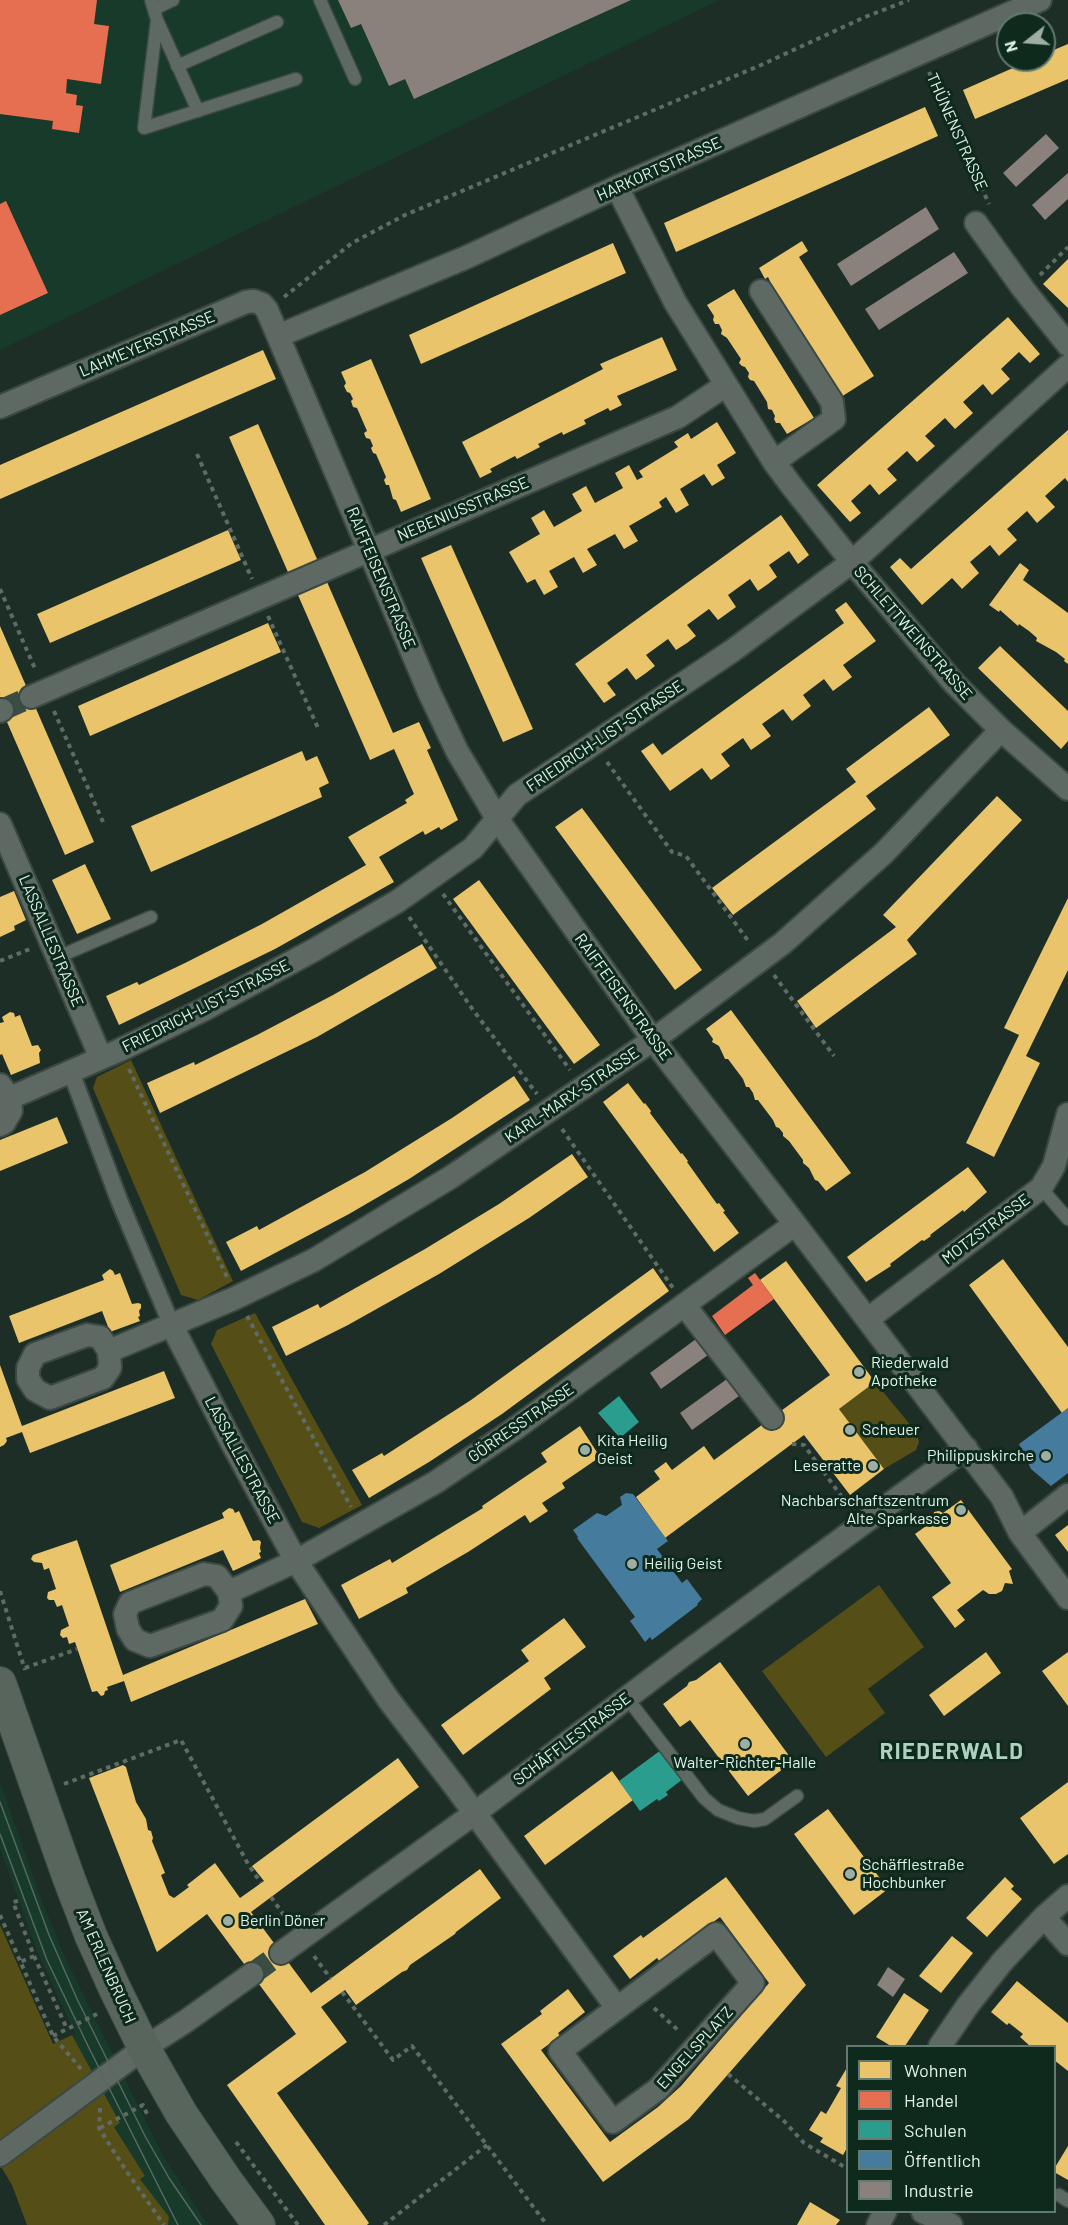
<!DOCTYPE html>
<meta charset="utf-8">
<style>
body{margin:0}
#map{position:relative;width:1068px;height:2225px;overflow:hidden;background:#1d2e26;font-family:Barlow,sans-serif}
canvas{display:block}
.legend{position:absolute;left:846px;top:2045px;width:210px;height:168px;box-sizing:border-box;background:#0d2a1d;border:2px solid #627a6f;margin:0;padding:8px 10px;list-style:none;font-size:18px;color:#e2f3e9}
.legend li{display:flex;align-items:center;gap:12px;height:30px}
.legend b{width:30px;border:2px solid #627a6f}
.north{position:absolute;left:996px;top:12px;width:60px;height:60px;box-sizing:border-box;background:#0d2a1d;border:2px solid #627a6f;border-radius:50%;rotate:253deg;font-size:16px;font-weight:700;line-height:24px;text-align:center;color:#e2f3e9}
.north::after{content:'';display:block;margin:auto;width:21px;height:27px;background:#9daea5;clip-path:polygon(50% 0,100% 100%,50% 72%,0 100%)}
</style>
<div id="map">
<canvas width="1068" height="2225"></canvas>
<ul class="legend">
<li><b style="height:16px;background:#e9c46a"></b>Wohnen</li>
<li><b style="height:16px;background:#e76f51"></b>Handel</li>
<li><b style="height:16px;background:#2a9d8f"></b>Schulen</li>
<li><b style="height:16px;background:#457b9d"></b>Öffentlich</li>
<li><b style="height:16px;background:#8a817c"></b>Industrie</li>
</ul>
<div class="north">N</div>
</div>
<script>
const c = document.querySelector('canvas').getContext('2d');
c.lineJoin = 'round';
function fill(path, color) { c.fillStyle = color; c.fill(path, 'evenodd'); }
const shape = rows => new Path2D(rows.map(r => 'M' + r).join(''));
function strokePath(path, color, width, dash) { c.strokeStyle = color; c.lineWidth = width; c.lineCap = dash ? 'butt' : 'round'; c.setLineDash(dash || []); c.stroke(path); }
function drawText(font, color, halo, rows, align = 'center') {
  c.font = font + ' Barlow,sans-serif'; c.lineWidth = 6; c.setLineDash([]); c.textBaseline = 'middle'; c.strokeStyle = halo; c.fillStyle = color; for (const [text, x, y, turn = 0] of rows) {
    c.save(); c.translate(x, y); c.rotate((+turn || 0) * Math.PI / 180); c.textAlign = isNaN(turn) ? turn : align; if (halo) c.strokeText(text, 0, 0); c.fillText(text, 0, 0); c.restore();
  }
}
const built = shape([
 [0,0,719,0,0,350],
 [0,1782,43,1904,68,1964,162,2154,208,2225,168,2225,168,2217,140,2179,145,2175,113,2126,120,2124,72,2035,75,2033,37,1951,0,1849]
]);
const green = shape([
 [131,1060,233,1281,198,1300,181,1295,93,1088,97,1077],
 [255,1313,362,1505,319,1528,302,1522,211,1344,217,1330],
 [875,1382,917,1433,919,1442,916,1450,884,1469,839,1409],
 [879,1585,924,1647,868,1689,885,1713,826,1757,762,1671],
 [0,1925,53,2044,72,2035,120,2123,114,2127,145,2176,140,2179,169,2217,168,2225,27,2225,12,2185,0,2165]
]);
const homes = shape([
 [1068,44,1068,79,975,119,963,90,1031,60,1044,60,1044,54],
 [925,107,938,136,676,252,664,223],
 [802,241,808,251,799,257,874,376,841,397,817,356,814,358,809,349,811,347,798,326,796,328,790,319,793,318,780,297,778,298,768,277,765,279,759,268],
 [613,243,626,273,421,364,409,335],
 [1068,259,1068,308,1043,284],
 [734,289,814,418,787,434,780,423,776,423,774,419,775,416,772,410,768,409,767,402,754,381,750,380,748,377,749,373,745,367,742,366,739,363,741,359,727,338,721,334,722,330,719,324,715,324,713,320,714,316,707,305],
 [1008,317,1040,354,1030,363,1019,352,1001,369,1010,379,992,395,983,384,963,402,973,413,955,429,945,418,925,436,935,446,917,462,907,451,887,469,897,480,879,495,870,484,851,501,861,513,850,522,817,485],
 [662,337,677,370,617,396,622,405,610,411,608,408,584,420,586,424,563,435,562,432,538,444,540,447,517,459,515,456,490,469,492,472,480,478,462,442,603,369,600,364],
 [263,350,276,379,0,499,0,465],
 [371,359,431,499,401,512,396,500,393,499,389,485,386,485,384,480,386,477,376,454,373,453,371,448,373,446,370,439,366,438,364,433,367,431,357,408,353,407,351,401,353,399,350,393,347,392,344,386,346,383,341,372],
 [717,422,736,453,717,465,725,478,712,486,704,474,680,489,689,505,676,513,666,497,659,502,662,507,629,526,638,541,624,549,615,534,587,549,597,565,583,573,574,557,549,571,558,587,544,595,535,579,527,583,509,552,540,534,531,518,544,510,554,527,582,511,572,494,586,486,595,503,623,488,615,473,629,465,637,480,643,477,639,471,678,447,674,442,688,433,691,439],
 [258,424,393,733,419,722,431,748,427,750,458,820,441,830,439,827,425,835,423,831,379,857,394,882,275,949,119,1025,106,996,137,982,139,985,185,963,262,924,366,865,348,837,407,803,405,800,414,794,394,749,370,760,229,437],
 [1068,430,1068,482,1065,478,1045,496,1055,507,1037,523,1027,511,1007,529,1017,540,999,556,990,545,970,562,979,573,962,589,952,578,922,605,890,567,900,558,911,569],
 [781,515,809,555,798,564,789,551,769,565,777,577,768,584,758,591,750,579,728,595,736,607,718,620,709,609,687,625,696,636,687,643,676,650,668,639,646,655,655,666,646,673,636,680,627,668,607,683,616,695,604,703,575,664],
 [228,530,241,560,50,643,37,614],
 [451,545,533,729,503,742,421,558],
 [1020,563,1029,570,1023,580,1068,613,1068,664,1064,661,1065,659,1056,652,1036,641,1037,638,1029,631,1019,624,1018,626,1000,610,999,612,989,605],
 [846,602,876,641,843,665,852,677,833,691,824,679,803,695,811,706,802,713,792,721,783,709,762,724,771,736,751,750,743,738,721,754,730,766,711,780,702,768,670,791,641,751,653,743,662,755,844,623,835,610],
 [268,623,281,652,90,736,78,706],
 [0,626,94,842,65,855,0,706],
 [1000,646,1068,711,1068,741,1061,749,978,668],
 [929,707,950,735,866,796,876,809,733,915,712,888,856,782,846,769],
 [302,751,306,761,317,756,329,783,319,788,322,797,151,872,131,826],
 [997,796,1022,820,907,940,917,954,816,1028,797,1001,896,927,883,915],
 [582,808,702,970,675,990,555,827],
 [85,864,111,919,77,934,52,880],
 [479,880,600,1045,574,1064,453,899],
 [14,891,26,920,14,926,15,930,0,937,0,897],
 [1068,898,1068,970,1026,1056,1040,1063,994,1157,966,1143,1019,1035,1004,1028],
 [422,944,437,968,317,1037,160,1113,147,1083,194,1062,195,1065,257,1035,333,995],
 [731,1010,851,1173,826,1191,818,1181,815,1180,809,1168,803,1163,803,1160,789,1141,783,1136,783,1133,779,1128,776,1127,773,1120,758,1100,755,1100,753,1093,749,1087,746,1087,743,1079,728,1059,725,1059,719,1046,712,1042,713,1039,706,1029],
 [10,1012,14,1013,15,1017,20,1015,32,1046,38,1045,41,1050,39,1053,40,1063,11,1075,2,1054,0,1055,0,1023,4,1022,2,1017],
 [514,1076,530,1100,409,1179,349,1214,241,1271,226,1242,257,1226,259,1230,365,1172,452,1118],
 [628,1083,644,1104,645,1103,651,1111,650,1113,681,1154,682,1153,688,1161,687,1162,717,1204,719,1203,725,1211,723,1212,739,1233,714,1252,603,1102],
 [57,1117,68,1143,0,1171,0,1140],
 [572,1154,588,1177,529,1218,439,1274,348,1325,286,1356,272,1327,318,1304,320,1308,425,1249,499,1204],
 [968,1167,987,1192,964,1212,963,1210,930,1235,931,1236,924,1241,922,1240,890,1264,891,1266,866,1282,847,1257],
 [1003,1259,1068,1347,1068,1408,1062,1413,969,1285],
 [786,1261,875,1382,839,1409,884,1469,850,1495,804,1435,665,1538,636,1497,660,1479,654,1471,666,1462,672,1470,704,1446,714,1460,830,1375,760,1280],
 [653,1268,669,1291,502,1414,429,1462,369,1498,352,1470,382,1453,384,1456,471,1400],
 [110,1269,113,1271,115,1275,120,1273,132,1304,138,1303,141,1304,141,1308,139,1311,140,1316,138,1317,140,1321,110,1332,102,1311,19,1343,9,1316,104,1280,102,1275],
 [0,1365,22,1426,164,1371,175,1398,30,1453,22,1432,6,1438,7,1441,4,1445,0,1447],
 [580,1426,600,1457,562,1483,565,1488,542,1503,548,1511,530,1523,525,1515,468,1552,406,1588,408,1593,359,1619,341,1585,390,1559,392,1563,483,1508,482,1506,547,1462,541,1453],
 [961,1500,1012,1569,1009,1571,1013,1584,1005,1583,1002,1591,996,1594,989,1594,983,1590,957,1610,965,1620,955,1628,932,1597,951,1583,915,1534,933,1521,934,1512,939,1511,943,1513],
 [229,1508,233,1509,235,1513,239,1511,253,1541,259,1540,261,1542,260,1548,261,1552,259,1553,261,1558,233,1571,223,1550,120,1592,110,1565,224,1518,222,1513],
 [1068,1525,1068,1552,1055,1535],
 [77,1540,123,1675,305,1599,318,1624,131,1702,124,1681,107,1687,108,1690,105,1691,104,1695,101,1696,97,1691,92,1692,75,1642,69,1644,67,1637,63,1638,60,1635,61,1630,69,1626,62,1605,57,1607,54,1600,49,1600,47,1598,48,1592,56,1589,49,1568,44,1570,42,1563,34,1562,31,1559,33,1555],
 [564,1618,586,1647,544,1678,551,1689,463,1755,441,1725,529,1661,521,1650],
 [986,1652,1001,1673,944,1716,929,1695],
 [1068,1652,1068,1706,1042,1671],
 [720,1662,793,1761,748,1796,690,1720,680,1727,663,1704,687,1686,689,1682,696,1680],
 [398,1758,419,1787,251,1912,311,1993,480,1869,501,1898,456,1932,455,1934,410,1965,407,1970,402,1972,356,2005,345,1990,321,2007,347,2042,277,2093,369,2223,367,2225,325,2225,227,2085,296,2034,207,1914,157,1952,156,1950,89,1778,123,1765,126,1767,136,1802,146,1819,148,1830,151,1831,153,1838,152,1841,165,1873,161,1875,169,1895,174,1898,189,1887,187,1885,215,1863,240,1898,264,1881,252,1866],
 [612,1771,633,1800,545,1865,524,1836],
 [1068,1782,1068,1854,1054,1864,1020,1818],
 [828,1809,888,1889,854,1915,794,1834],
 [726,1877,806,1985,689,2119,603,2182,501,2044,542,2014,540,2011,568,1989,585,2012,558,2033,560,2036,541,2050,610,2142,658,2107,681,2086,769,1983,720,1917,660,1962,657,1958,630,1979,613,1956,641,1935,643,1938],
 [1005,1877,1014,1886,1011,1889,1022,1899,987,1937,966,1918],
 [952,1936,973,1953,941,1993,919,1976],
 [1017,1981,1068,2023,1068,2071,1054,2060,1054,2046,1030,2046,1020,2037,1023,2034,1009,2023,1007,2025,991,2012],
 [904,1993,929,2010,905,2046,891,2046,876,2037],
 [848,2066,848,2146,843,2155,820,2142,823,2138,809,2130,821,2111,826,2114,841,2088,836,2086],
 [1068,2146,1068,2180,1054,2172,1054,2169],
 [810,2202,840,2220,836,2225,797,2225]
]);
const shops = shape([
 [0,0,97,0,94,24,109,26,101,84,67,79,66,93,77,95,76,105,83,106,79,133,52,129,53,121,0,114],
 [6,201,48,293,0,315,0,204],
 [755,1273,774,1299,725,1335,712,1316,753,1285,748,1278]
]);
const schools = shape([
 [619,1396,639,1422,620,1438,598,1413],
 [661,1750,683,1779,666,1792,668,1795,659,1801,657,1799,640,1811,619,1781]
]);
const public = shape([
 [1068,1408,1068,1473,1051,1486,1031,1469,1019,1444],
 [626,1493,633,1494,668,1541,657,1549,682,1583,687,1579,702,1599,697,1604,698,1605,652,1640,650,1637,645,1642,630,1621,635,1617,577,1538,578,1537,573,1530,597,1513,606,1516,622,1505,620,1497]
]);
const industry = shape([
 [338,0,631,0,414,99,405,79,389,86,361,24,351,28],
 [1046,134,1059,148,1016,187,1003,173],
 [1068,173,1068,199,1045,220,1032,205],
 [926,207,939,229,851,286,837,264],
 [954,252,968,273,879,330,865,309],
 [696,1339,708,1355,661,1389,650,1373],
 [727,1379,739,1396,692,1430,680,1413],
 [888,1967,905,1979,893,1997,877,1985]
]);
const minorTunnel = shape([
 [2,710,31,697],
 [252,1974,281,1953]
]);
const path = shape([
 [929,72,989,204],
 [1040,275,1068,247],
 [284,297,352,243,405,215,761,65,865,17,909,0],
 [197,454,252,579],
 [0,589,36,671],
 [268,616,318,728],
 [54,711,103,822],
 [607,762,672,852,686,856,749,942],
 [443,894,570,1070],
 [409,917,473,1010,537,1094],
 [0,961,30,949],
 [774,975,834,1056],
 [129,1069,227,1277],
 [562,1129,673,1288],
 [247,1316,351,1507],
 [792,1444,804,1445,850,1508],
 [0,1591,25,1670],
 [25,1668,77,1649],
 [64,1784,181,1740,248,1864,261,1883],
 [271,1897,288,1921],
 [18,1901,13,1902,34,1956,20,1962],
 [0,1915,53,2036,81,2069],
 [34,1956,67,2029],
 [314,1956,331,1979],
 [342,1992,393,2060,412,2046,547,2225],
 [654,2008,680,2032],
 [53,2036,97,2014],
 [728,2074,784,2121,804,2143,848,2169],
 [100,2108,99,2128,125,2169,164,2225],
 [100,2128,143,2105,147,2114,150,2112],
 [236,2142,298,2225],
 [384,2225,487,2145]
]);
const service = shape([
 [151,0,157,20,144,128,296,79],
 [320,0,355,79],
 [154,9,173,0],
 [158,22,198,111],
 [177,66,277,22],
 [58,957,151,917],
 [1041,1188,1068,1219],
 [627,1698,704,1798,718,1810,738,1818,754,1821,765,1819,797,1796],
 [1059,2195,1068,2201]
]);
const pedestrian = shape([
 [71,1072,119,1200,172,1326]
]);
const minor = shape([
 [617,187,675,302,774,462,791,485,852,562,954,683,1001,730,1068,789],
 [976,223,1024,290,1068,345],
 [761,291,832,402,834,419,774,462],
 [278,336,467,257,617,187,1040,0],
 [0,407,246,302,254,301,262,304,267,310,429,692,457,751,498,820,653,1040,795,1224,1002,1497,1020,1533,1068,1598],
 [31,697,678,417,726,385],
 [0,711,2,710],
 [0,824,101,1058],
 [0,1085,10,1098,11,1111,4,1123,0,1125],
 [10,1098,120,1050,203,1010,314,950,398,901,473,848,517,795,732,651,852,562,1068,366],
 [685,1306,772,1418],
 [868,1319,1041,1188,1054,1166,1068,1114],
 [172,1326,232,1443,296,1561,388,1699,457,1789,617,2008],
 [87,1335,100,1337,109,1351,110,1368,103,1378,50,1398,35,1390,28,1379,28,1368,35,1354,87,1335],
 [109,1351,233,1299,314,1260,451,1177,653,1040,783,943,884,853,1001,730],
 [1020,1533,1068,1495],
 [204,1574,217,1576,229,1592,231,1606,222,1620,150,1646,135,1640,128,1629,125,1614,130,1603,204,1574],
 [229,1592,296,1561,436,1482,513,1430,795,1224],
 [1044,1917,1068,1944],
 [716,1934,753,1983,658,2089,613,2122,560,2051,716,1934],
 [281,1953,475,1813,682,1656,966,1448],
 [940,2046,968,2005,1002,1962,1044,1917,1068,1896],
 [0,2155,144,2048,186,2021,252,1974],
 [923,2212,951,2225],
 [878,2225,885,2212]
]);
const secondary = shape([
 [0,1683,68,1876,91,1936,115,1989,144,2048,181,2113,226,2180,259,2225]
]);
const tram = shape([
 [0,1802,49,1935,77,1999,145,2136,169,2178,201,2225],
 [0,1834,47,1960,89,2048,178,2225]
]);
const markers = [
 [859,1372,6,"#9daea5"],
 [850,1430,6,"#9daea5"],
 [585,1450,6,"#9daea5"],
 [1046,1456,6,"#9daea5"],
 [873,1466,6,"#9daea5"],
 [961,1510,6,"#9daea5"],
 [632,1564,6,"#9daea5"],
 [745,1744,6,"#9daea5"],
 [850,1874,6,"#9daea5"],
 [228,1921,6,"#9daea5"]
];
const streetNames = [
 ["THÜNENSTRASSE",957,132,66],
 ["HARKORTSTRASSE",659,169,-24],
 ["LAHMEYERSTRASSE",147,344,-23],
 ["NEBENIUSSTRASSE",463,509,-23],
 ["RAIFFEISENSTRASSE",381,578,67],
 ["SCHLETTWEINSTRASSE",913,633,49],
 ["FRIEDRICH-LIST-STRASSE",605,736,-34],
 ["LASSALLESTRASSE",51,941,67],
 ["RAIFFEISENSTRASSE",623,997,54],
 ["FRIEDRICH-LIST-STRASSE",206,1006,-27],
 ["KARL-MARX-STRASSE",572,1095,-34],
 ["MOTZSTRASSE",986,1229,-37],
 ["GÖRRESSTRASSE",521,1423,-35],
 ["LASSALLESTRASSE",242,1460,62],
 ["SCHÄFFLESTRASSE",572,1739,-37],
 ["AM ERLENBRUCH",106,1966,66],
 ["ENGELSPLATZ",695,2048,-48]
];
const poiNames = [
 ["Riederwald",871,1363],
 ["Apotheke",871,1381],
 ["Scheuer",862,1430],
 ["Kita Heilig",597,1441],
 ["Geist",597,1459],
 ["Philippuskirche",1034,1456,"right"],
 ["Leseratte",861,1466,"right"],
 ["Nachbarschaftszentrum",949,1501,"right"],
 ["Alte Sparkasse",949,1519,"right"],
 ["Heilig Geist",644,1564],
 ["Walter-Richter-Halle",745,1763,"center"],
 ["Schäfflestraße",862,1865],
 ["Hochbunker",862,1883],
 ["Berlin Döner",240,1921]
];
const districtNames = [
 ["RIEDERWALD",952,1752]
];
fill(built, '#173a2a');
fill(green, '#564e17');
fill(homes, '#e9c46a');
fill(shops, '#e76f51');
fill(schools, '#2a9d8f');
fill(public, '#457b9d');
fill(industry, '#8a817c');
strokePath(minorTunnel, '#3b4c43', 22, [22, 11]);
strokePath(service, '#3c4943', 15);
strokePath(pedestrian, '#3c4943', 20);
strokePath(minor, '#3c4943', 26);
strokePath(secondary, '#3c4943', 34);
strokePath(path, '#5f6b65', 4, [4.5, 4.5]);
strokePath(service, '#5d6962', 12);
strokePath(pedestrian, '#5d6962', 16);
strokePath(minor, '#5d6962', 22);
strokePath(secondary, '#58655c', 32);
strokePath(tram, '#596861', 1.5);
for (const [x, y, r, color] of markers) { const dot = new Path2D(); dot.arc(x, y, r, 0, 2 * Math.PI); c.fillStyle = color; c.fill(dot); strokePath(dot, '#0d2a1d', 2); }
drawText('16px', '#e2f3e9', '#0d2a1d', streetNames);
drawText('16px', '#e2f3e9', '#0d2a1d', poiNames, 'left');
c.letterSpacing = '1.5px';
drawText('bold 22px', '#b0d1bf', '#0d2a1d', districtNames);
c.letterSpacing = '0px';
</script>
